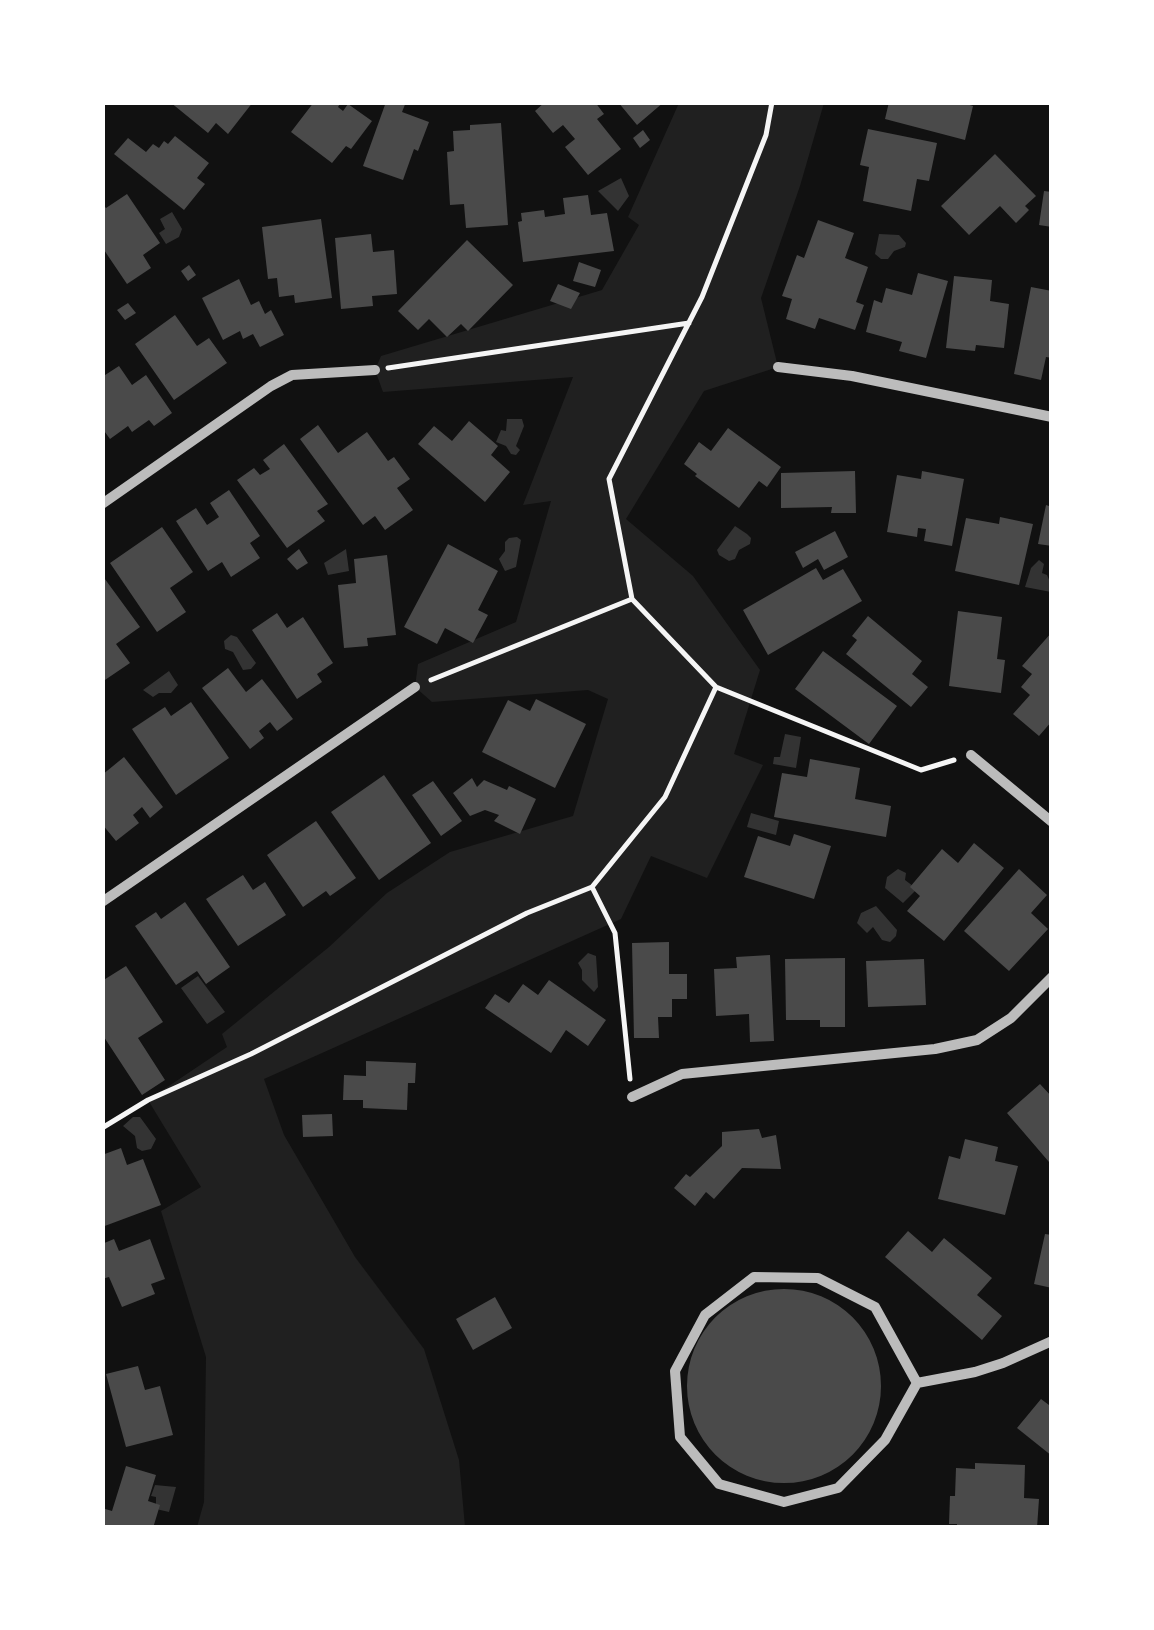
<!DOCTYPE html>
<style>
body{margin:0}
#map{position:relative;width:1154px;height:1630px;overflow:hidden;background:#111;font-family:"Fira Sans Condensed",sans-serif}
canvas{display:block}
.frame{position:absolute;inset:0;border:105px solid #fff;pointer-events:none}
</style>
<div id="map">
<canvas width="1154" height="1630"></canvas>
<div class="frame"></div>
</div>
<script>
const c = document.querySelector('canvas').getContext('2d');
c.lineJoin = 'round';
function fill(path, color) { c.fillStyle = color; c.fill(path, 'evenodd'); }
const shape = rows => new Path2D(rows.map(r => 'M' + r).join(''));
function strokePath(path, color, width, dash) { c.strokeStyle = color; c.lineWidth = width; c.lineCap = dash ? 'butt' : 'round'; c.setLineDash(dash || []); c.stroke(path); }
const green = shape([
 [679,103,824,103,800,186,761,298,778,367,704,391,626,519,693,576,760,670,734,754,763,765,707,878,651,856,621,919,264,1079,284,1135,355,1257,424,1349,459,1460,465,1527,197,1527,204,1502,206,1357,161,1211,201,1187,148,1100,227,1047,222,1034,329,947,387,893,450,852,573,816,608,699,588,690,432,702,415,687,418,664,516,622,551,501,523,505,573,377,383,392,375,370,381,356,602,290,639,225,628,217]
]);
const water = shape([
 [621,178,629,196,618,211,598,191],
 [172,212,182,229,179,237,166,244,159,233,165,229,160,219],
 [879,234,899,235,906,243,905,247,894,251,888,259,881,259,875,254],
 [507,419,522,419,524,426,516,446,520,450,516,455,511,454,506,446,496,442,501,430,506,431],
 [735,526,747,534,751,538,750,544,739,550,735,559,729,561,719,555,717,550],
 [517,537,521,540,516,567,505,571,499,559,505,551,505,542,509,538],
 [346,549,349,571,328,575,324,563],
 [1039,560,1044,564,1042,573,1047,575,1051,584,1051,592,1025,587,1031,568],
 [231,635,237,637,256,663,251,669,243,670,233,652,225,649,224,641],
 [169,671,178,685,171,693,159,693,153,697,143,690],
 [785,734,801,737,796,768,773,764,774,757,780,757],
 [751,813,779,821,776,835,747,827],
 [898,869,906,873,905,880,917,889,903,903,885,888,887,877],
 [876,906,897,930,896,936,890,942,882,940,873,927,867,933,857,923,861,913],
 [588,953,596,956,598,987,594,992,582,980,582,970,578,963],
 [198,976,225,1012,207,1024,181,988],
 [133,1117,140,1117,156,1139,151,1149,142,1151,137,1148,135,1136,123,1126],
 [155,1485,176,1487,169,1512,156,1509,156,1497,151,1496]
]);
const building = shape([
 [170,102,253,102,228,134,216,123,208,133],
 [314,102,341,102,338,107,343,111,348,104,372,121,351,149,346,146,332,163,291,132],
 [386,102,406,102,402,112,429,122,418,151,414,149,403,180,363,166],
 [545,102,595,102,604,114,597,119,621,149,588,175,565,147,575,139,563,125,553,133,535,111],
 [618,102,664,102,637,125],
 [889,102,960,102,973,106,965,140,885,119],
 [501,123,508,225,466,228,464,204,450,205,447,152,454,151,453,131,470,130,470,125],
 [868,129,937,143,929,181,917,179,911,211,863,201,869,167,860,165],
 [643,130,650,140,640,148,633,138],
 [175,136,209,163,197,178,205,184,184,210,114,154,128,138,146,152,153,144,159,148,164,141,168,144],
 [995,154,1036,196,1025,206,1029,210,1016,223,1000,206,969,235,941,206],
 [1044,191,1052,192,1052,227,1039,225],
 [127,194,160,243,143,255,151,268,127,284,102,247,102,204,106,208],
 [588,195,591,215,607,213,614,251,523,262,518,222,522,221,521,213,544,210,545,217,565,214,563,198],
 [321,219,332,298,295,303,294,295,279,297,277,278,268,279,262,227],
 [818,220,854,233,845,258,868,267,856,302,864,305,855,330,819,318,815,329,786,319,792,299,782,296,797,255,804,258],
 [371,234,373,252,394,250,397,294,372,296,373,306,341,309,335,238],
 [467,240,513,285,468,331,461,324,447,337,429,319,418,330,398,311],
 [579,262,601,270,595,287,573,281],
 [189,265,196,275,188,281,181,271],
 [918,273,948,281,926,358,899,351,902,342,866,332,874,300,882,303,886,288,912,295],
 [954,276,992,280,990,301,1009,304,1004,348,976,345,975,351,946,348],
 [239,279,251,305,259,301,265,314,271,310,284,335,260,347,253,334,243,339,240,331,223,340,202,298],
 [558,284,580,293,571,309,550,301],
 [1031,287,1052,291,1052,358,1046,357,1041,380,1014,374],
 [128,303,136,313,125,320,117,310],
 [175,315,197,346,209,338,227,363,174,400,135,344],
 [119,366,132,385,146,375,172,413,154,426,149,420,132,432,128,426,110,439,102,428,102,377],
 [469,421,498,446,491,455,510,472,485,502,418,444,434,426,452,441],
 [318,425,338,453,367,432,388,461,394,457,410,479,397,488,413,510,385,530,375,516,363,525,300,439],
 [728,428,781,467,767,487,759,481,739,508,695,476,697,474,684,464,699,442,711,451],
 [284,444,328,504,317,511,325,521,287,548,237,480,254,468,260,475,270,469,263,460],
 [855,471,856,513,831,513,832,507,781,508,781,473],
 [922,471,964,479,952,546,924,541,926,529,918,528,917,537,887,532,897,475,921,479],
 [229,490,260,536,250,543,260,558,231,577,222,562,208,571,176,521,196,508,207,525,219,517,210,503],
 [1046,505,1052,507,1052,546,1038,544],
 [1000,517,1033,524,1019,585,955,571,966,518,999,524],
 [162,527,193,572,170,588,186,612,157,632,110,563],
 [835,531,848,557,824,570,818,559,803,568,795,552],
 [448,544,498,571,478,610,488,615,473,643,445,628,437,644,404,627],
 [299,549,308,563,297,570,287,559],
 [387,555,396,635,367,638,368,646,344,648,338,585,356,583,354,559],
 [816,568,823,580,843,569,862,601,768,655,743,610],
 [102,575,140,627,116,644,130,663,102,682],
 [958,611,1002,617,997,659,1005,660,1001,693,949,686],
 [277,613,287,628,303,617,333,663,317,674,322,682,297,699,252,630],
 [868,616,922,661,912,674,928,687,911,707,846,654,857,640,852,636],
 [1052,632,1052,721,1039,736,1013,714,1030,695,1021,687,1032,674,1022,666],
 [823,651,897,706,869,744,795,689],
 [228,668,246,692,262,679,293,719,277,731,270,722,259,731,264,738,250,749,202,688],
 [536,699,586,724,555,788,482,752,508,700,530,711],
 [191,702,229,758,176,795,132,729,165,707,171,716],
 [124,757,163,807,150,818,142,807,133,815,139,823,116,841,102,824,102,810,105,808,102,805,102,775],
 [810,759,860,768,855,799,891,806,886,837,774,817,782,773,807,777],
 [384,775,431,843,379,880,331,812],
 [472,778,477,787,484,780,507,790,509,786,536,799,520,834,494,821,499,815,485,810,470,816,453,793],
 [433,781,462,821,441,836,412,795],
 [316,821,356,878,330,896,326,891,303,907,267,855],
 [794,834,831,846,814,899,744,877,758,836,790,846],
 [974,843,1004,868,944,941,907,911,920,896,910,887,942,849,958,863],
 [1019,869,1047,895,1031,913,1048,929,1009,971,964,931],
 [243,875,253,890,265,882,286,915,238,946,206,899],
 [185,902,230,967,206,984,197,971,176,985,135,926,156,912,161,919],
 [669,942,669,974,687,974,687,999,672,999,672,1017,658,1017,659,1038,634,1038,632,943],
 [770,955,774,1041,750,1042,749,1014,716,1016,714,969,737,968,736,957],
 [845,958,845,1027,820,1027,820,1020,786,1020,785,959],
 [924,959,926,1005,868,1007,866,961],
 [126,966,163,1022,138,1038,165,1080,142,1095,102,1034,102,981],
 [549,980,606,1020,588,1046,566,1030,551,1053,485,1008,495,994,509,1003,523,984,538,995],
 [366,1061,416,1063,415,1083,408,1083,407,1110,363,1108,363,1100,343,1100,344,1075,366,1076],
 [1040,1084,1052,1097,1052,1160,1049,1162,1007,1113],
 [332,1114,333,1136,303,1137,302,1115],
 [759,1129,762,1138,776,1135,781,1169,742,1168,714,1199,706,1192,695,1206,674,1188,686,1174,690,1177,722,1146,722,1132],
 [965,1139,998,1147,995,1161,1018,1166,1005,1215,938,1199,949,1156,960,1159],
 [121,1148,127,1165,143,1159,161,1205,102,1227,102,1155],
 [908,1231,932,1252,944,1238,992,1278,977,1295,1002,1316,982,1340,885,1257],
 [1045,1234,1052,1235,1052,1288,1034,1284],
 [114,1239,119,1251,150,1239,165,1279,151,1284,155,1294,122,1307,109,1277,102,1279,102,1244],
 '687 1386a97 97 0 1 1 194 0a97 97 0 1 1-194 0Z',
 [495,1297,512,1328,473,1350,456,1319],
 [138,1366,145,1390,160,1386,173,1435,126,1447,106,1374],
 [1041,1399,1049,1405,1052,1403,1052,1456,1017,1428],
 [975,1463,1025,1465,1024,1498,1039,1499,1037,1528,957,1528,957,1524,949,1524,950,1496,955,1496,956,1468,975,1469],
 [126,1466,156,1475,148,1501,160,1505,153,1528,102,1528,102,1508,112,1511]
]);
const path = shape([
 [388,368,689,323],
 [431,680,632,599],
 [716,687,921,770,954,760],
 [592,887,615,933,630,1079],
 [102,1128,148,1100,251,1054,527,913,592,887,665,797,716,687,632,599,609,479,702,297,766,135,772,102]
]);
const minor = shape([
 [778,367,852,376,1052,417],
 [102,504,271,386,292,375,375,370],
 [971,755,1052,822],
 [102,902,415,687],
 [632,1097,682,1074,935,1049,977,1040,1011,1018,1052,977],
 [917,1383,875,1307,818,1278,754,1277,705,1315,675,1371,680,1437,719,1484,784,1502,838,1488,885,1440,917,1383,975,1372,1003,1363,1052,1341]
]);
fill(green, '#202020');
fill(water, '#333');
fill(building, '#4a4a4a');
strokePath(path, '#f5f5f5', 5);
strokePath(minor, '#bcbcbc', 10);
</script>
